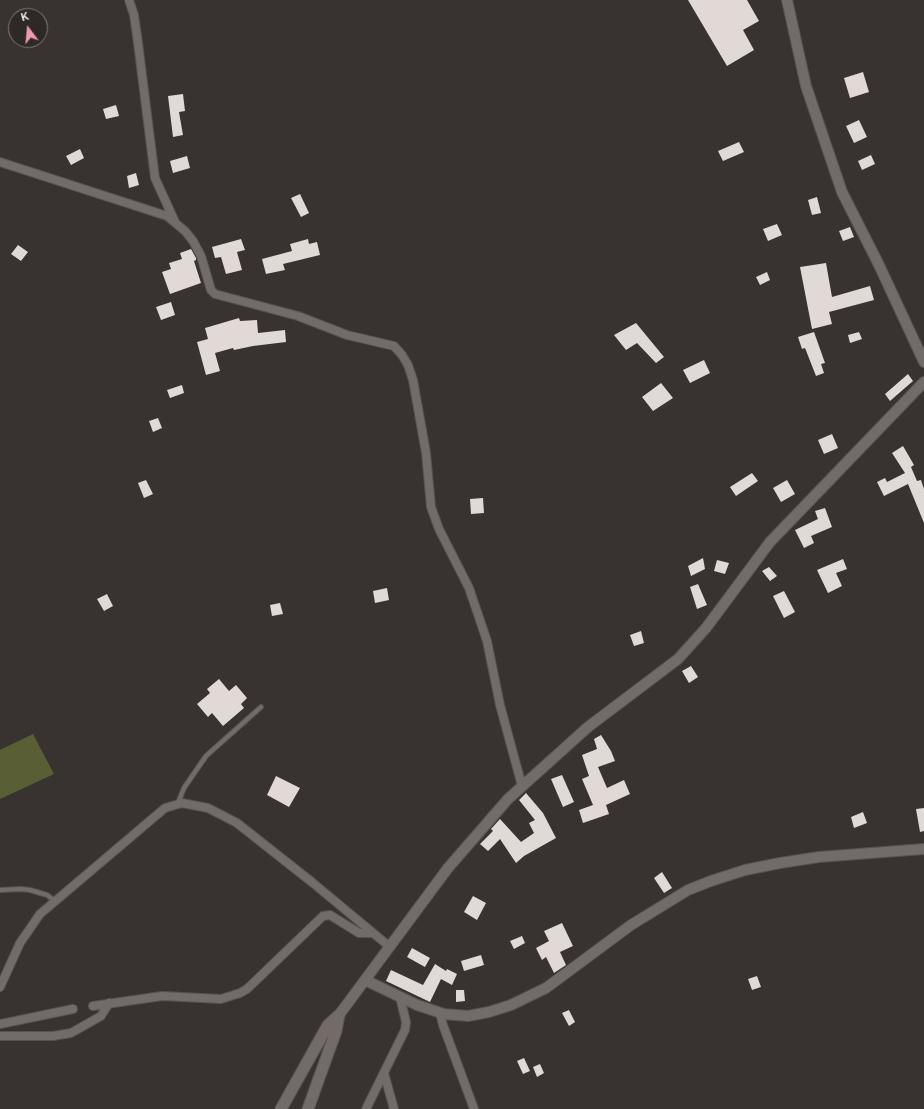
<!DOCTYPE html>
<style>
body{margin:0}
#map{position:relative;width:924px;height:1109px;overflow:hidden;background:#383330;font-family:Raleway,sans-serif}
canvas{display:block}
.north{position:absolute;left:8px;top:8px;width:40px;height:40px;box-sizing:border-box;background:#2e2927;border:1px solid #7d7977;border-radius:50%;rotate:344deg;font-size:11px;font-weight:700;line-height:16px;text-align:center;color:#f4f0ee}
.north::after{content:'';display:block;margin:auto;width:14px;height:18px;background:#f29aad;clip-path:polygon(50% 0,100% 100%,50% 72%,0 100%)}
</style>
<div id="map">
<canvas width="924" height="1109"></canvas>
<div class="north">K</div>
</div>
<script>
const c = document.querySelector('canvas').getContext('2d');
c.lineJoin = 'round';
function fill(path, color) { c.fillStyle = color; c.fill(path, 'evenodd'); }
const shape = rows => new Path2D(rows.map(r => 'M' + r).join(''));
function strokePath(path, color, width, dash) { c.strokeStyle = color; c.lineWidth = width; c.lineCap = dash ? 'butt' : 'round'; c.setLineDash(dash || []); c.stroke(path); }
const green = shape([
 [33,734,54,774,0,799,0,750]
]);
const building = shape([
 [688,0,747,0,759,21,743,30,754,50,727,66],
 [863,72,869,92,850,98,844,78],
 [183,94,185,111,179,112,183,135,173,137,168,96],
 [116,105,119,116,106,119,103,109],
 [859,120,867,137,854,143,846,126],
 [739,142,744,152,723,161,718,151],
 [80,149,84,158,71,165,66,156],
 [871,155,875,164,862,170,858,161],
 [187,156,190,168,173,173,170,161],
 [136,173,139,185,129,188,127,176],
 [300,194,309,213,301,217,291,198],
 [817,197,821,213,812,215,808,200],
 [777,224,782,235,768,241,763,229],
 [850,227,854,237,843,241,839,231],
 [241,239,245,250,237,252,242,270,226,274,221,257,215,258,212,247],
 [308,239,309,244,317,242,320,255,283,264,285,270,266,274,262,259,292,251,290,244],
 [18,245,28,252,21,261,11,254],
 [191,249,196,258,196,260,194,261,201,283,170,294,162,272,171,269,169,263,182,259,180,253],
 [826,263,832,297,870,286,874,300,829,312,832,324,812,329,800,267],
 [767,272,770,280,760,285,756,277],
 [171,302,175,315,161,320,156,307],
 [239,318,240,321,257,320,258,333,285,330,286,342,253,346,234,350,233,348,215,353,220,371,206,375,197,342,208,339,205,328],
 [636,323,664,357,656,363,637,343,626,350,614,335],
 [814,332,825,363,821,364,824,373,816,376,805,348,802,349,798,337],
 [859,332,862,339,850,343,848,335],
 [704,360,710,373,690,383,683,370],
 [908,374,913,381,890,401,885,394],
 [661,383,673,398,653,411,642,397],
 [182,385,184,393,170,398,167,390],
 [158,418,162,428,153,432,149,421],
 [832,434,838,448,824,454,818,440],
 [903,446,914,465,911,467,917,481,921,480,924,489,924,523,908,484,884,496,877,482,885,478,887,482,905,473,892,453],
 [752,473,758,481,736,496,730,487],
 [146,480,153,494,144,498,138,483],
 [787,480,795,494,781,502,773,488],
 [483,498,484,513,471,514,470,499],
 [825,508,832,527,811,536,814,543,804,548,795,530,818,519,815,511],
 [703,558,705,569,691,576,688,566],
 [843,559,847,569,836,573,842,586,828,593,817,570],
 [717,560,729,563,725,574,714,571],
 [769,567,777,576,770,581,762,571],
 [698,584,707,605,697,609,690,587],
 [387,588,389,600,375,603,373,591],
 [784,591,795,612,784,618,773,596],
 [107,594,113,606,104,611,97,599],
 [280,603,283,614,272,616,270,605],
 [641,631,644,643,634,646,630,635],
 [691,666,698,677,689,683,682,671],
 [219,679,229,691,236,685,247,698,241,704,244,708,223,726,212,713,208,717,197,704,210,693,207,689],
 [601,735,611,751,615,761,598,767,607,788,624,780,630,794,606,805,609,814,583,823,579,810,593,805,582,779,589,776,582,755,597,749,594,739],
 [562,775,574,802,563,807,551,779],
 [276,776,300,788,289,807,267,795],
 [526,793,543,813,556,838,524,856,516,863,500,839,488,851,480,844,493,831,491,829,500,819,521,842,534,833,529,823,535,820,519,800],
 [924,808,924,831,920,832,916,809],
 [863,812,867,823,854,828,851,817],
 [662,872,672,888,664,893,654,878],
 [473,896,486,903,477,920,464,912],
 [562,923,573,946,560,952,566,965,554,973,546,957,542,960,536,948,549,941,544,931],
 [522,936,525,943,514,949,510,941],
 [412,948,430,958,425,967,407,957],
 [481,955,484,965,464,971,461,961],
 [435,964,446,971,447,969,457,974,452,985,441,979,430,1002,386,981,391,970,423,985],
 [757,976,761,987,752,990,748,979],
 [456,990,464,990,465,1001,456,1002],
 [569,1010,575,1022,569,1026,562,1013],
 [524,1058,530,1071,523,1074,517,1061],
 [540,1064,544,1073,537,1077,533,1067]
]);
const service = shape([
 [178,803,184,788,206,756,261,707],
 [0,890,21,889,30,890,47,895,55,901]
]);
const minor = shape([
 [129,0,134,15,138,43,155,178,175,222],
 [0,162,167,216,185,231,193,241,201,256,211,290,215,294,298,316,347,335,394,346,402,355,408,365,413,380,426,453,431,507,439,529,469,588,487,641,500,705,522,786],
 [0,987,20,943,40,914,165,808,182,803,208,808,237,823,313,883,390,947],
 [93,1006,162,996,221,999,240,993,247,989,323,916,330,915,359,933,373,933],
 [440,1013,443,1025,474,1109],
 [0,1024,73,1009],
 [0,1036,53,1036,71,1033,101,1016,109,1003],
 [384,1073,394,1109],
 [366,1109,405,1030,406,1022,400,997]
]);
const tertiary = shape([
 [787,0,806,86,842,192,879,265,924,362],
 [365,980,417,1005,444,1014,468,1016,489,1012,511,1005,546,988,631,925,688,890,711,881,745,870,780,863,819,857,924,849],
 [339,1015,448,868,508,799,588,727,678,659,706,628,770,542,924,382]
]);
const secondary = shape([
 [281,1109,328,1025,339,1015],
 [308,1109,336,1031,339,1015]
]);
fill(green, '#595e35');
fill(building, '#e0d9d5');
strokePath(service, '#575250', 6);
strokePath(minor, '#575250', 10);
strokePath(tertiary, '#575250', 12);
strokePath(secondary, '#575250', 13);
strokePath(service, '#726b68', 4);
strokePath(minor, '#726b68', 8);
strokePath(tertiary, '#726b68', 10);
strokePath(secondary, '#726b68', 11);
</script>
